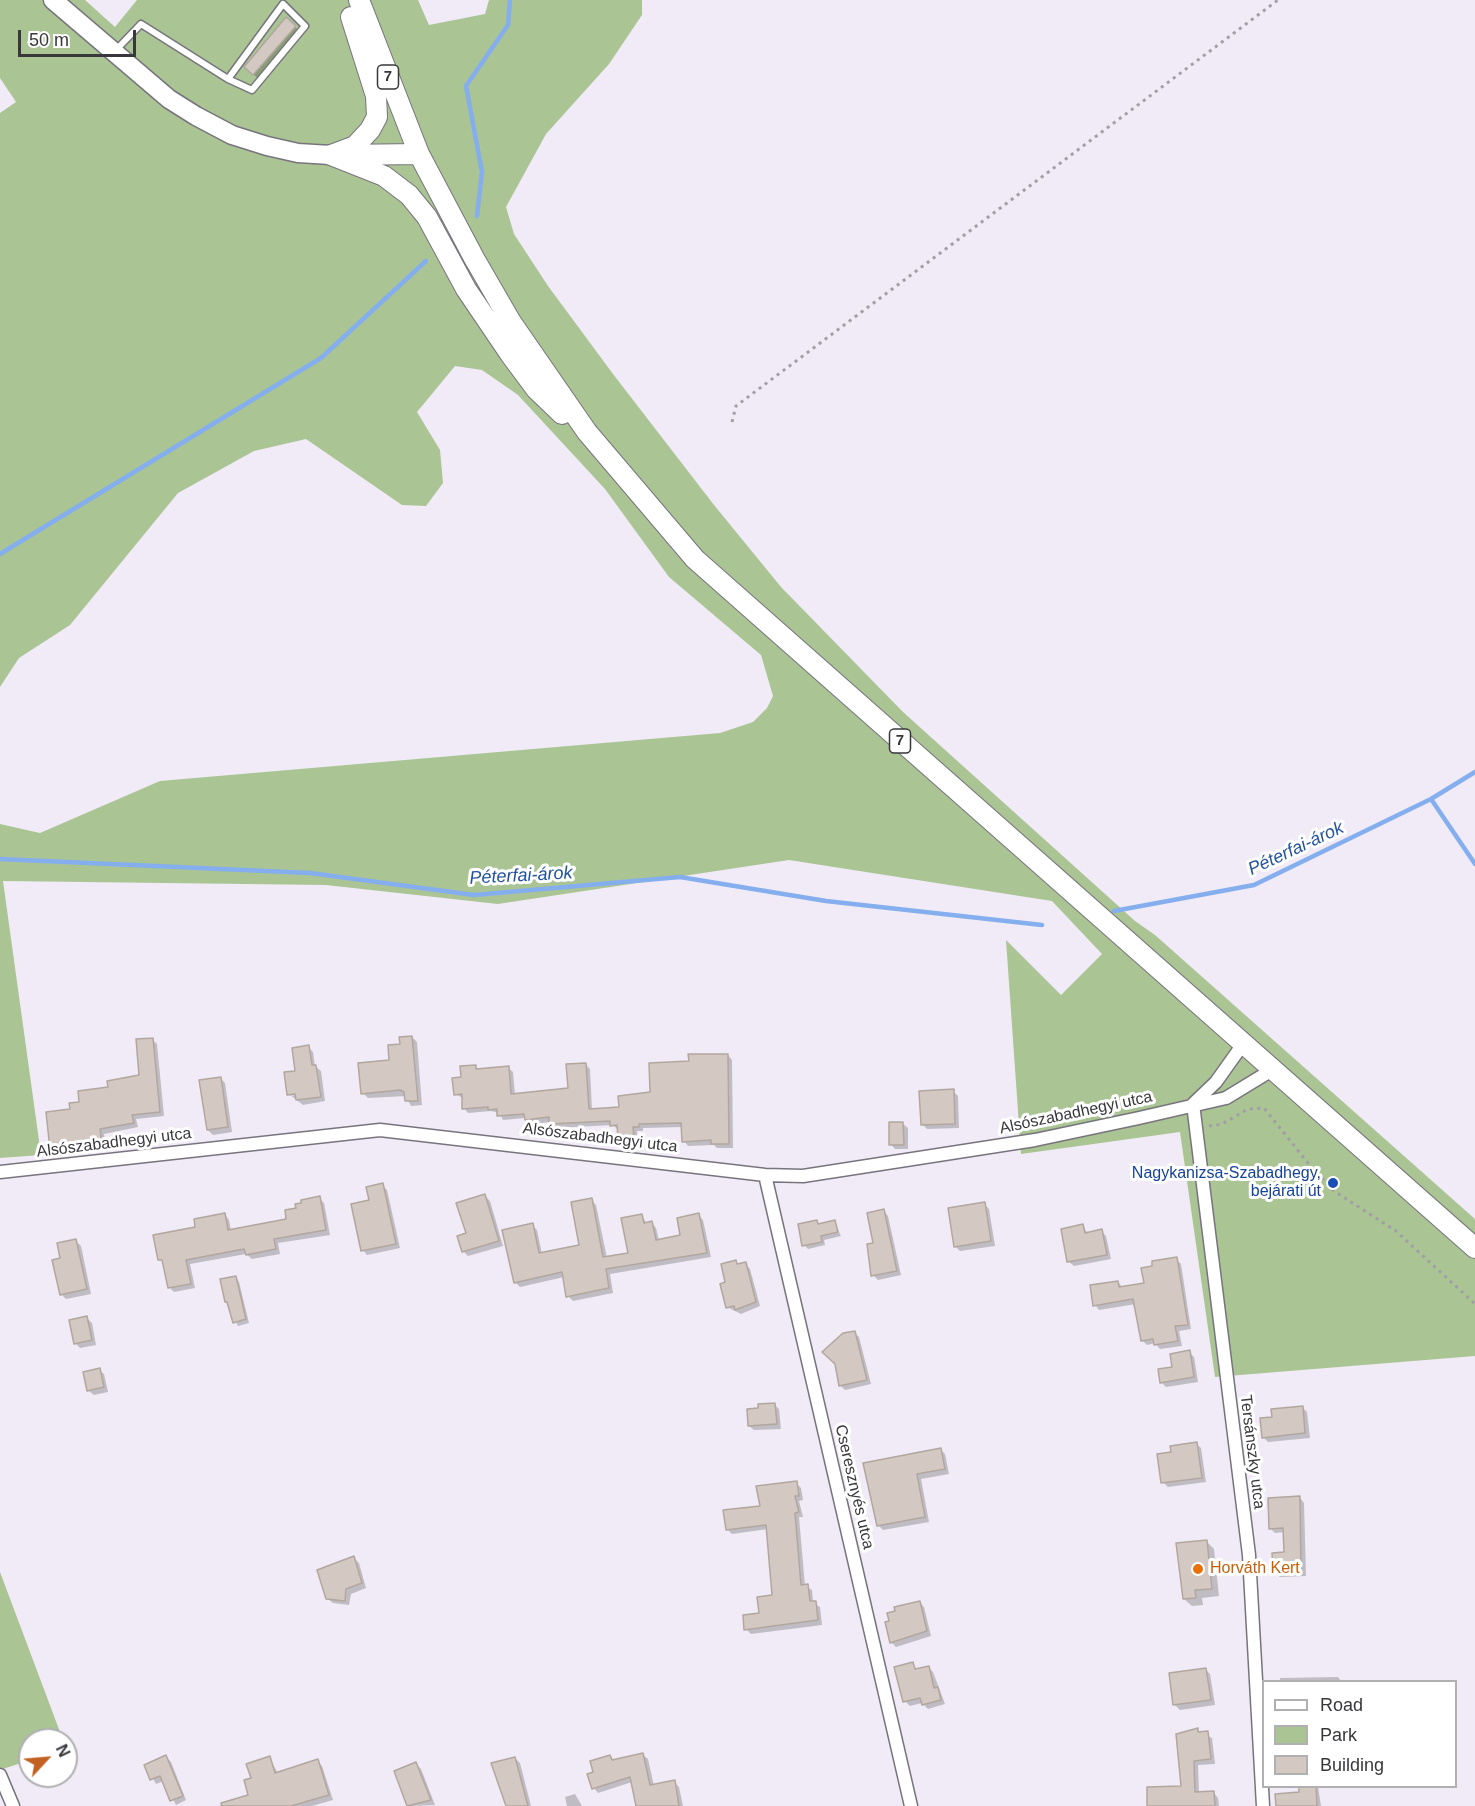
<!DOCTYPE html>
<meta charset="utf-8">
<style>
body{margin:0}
#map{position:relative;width:1475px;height:1806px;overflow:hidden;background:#f0ebf6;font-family:Arial,sans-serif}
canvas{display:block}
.legend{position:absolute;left:1262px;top:1680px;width:195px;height:108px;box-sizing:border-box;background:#fff;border:2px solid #b0afb1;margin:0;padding:8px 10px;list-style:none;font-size:18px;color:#39373b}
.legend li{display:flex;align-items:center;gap:12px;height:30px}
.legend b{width:30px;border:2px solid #b0afb1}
.north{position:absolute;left:18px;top:1728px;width:60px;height:60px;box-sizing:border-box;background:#fff;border:2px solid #b0afb1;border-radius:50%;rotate:64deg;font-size:16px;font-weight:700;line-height:24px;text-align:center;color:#39373b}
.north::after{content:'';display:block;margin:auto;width:21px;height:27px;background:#c26122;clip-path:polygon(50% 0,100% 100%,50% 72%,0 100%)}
.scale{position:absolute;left:18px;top:30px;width:118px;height:27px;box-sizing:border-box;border:3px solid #39373b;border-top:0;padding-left:8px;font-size:18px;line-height:21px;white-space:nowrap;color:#39373b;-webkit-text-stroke:4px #fff;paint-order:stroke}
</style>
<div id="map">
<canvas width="1475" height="1806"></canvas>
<ul class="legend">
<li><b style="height:8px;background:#fff"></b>Road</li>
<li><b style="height:16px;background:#aac494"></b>Park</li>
<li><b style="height:16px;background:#d4c9c2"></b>Building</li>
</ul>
<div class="north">N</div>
<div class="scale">50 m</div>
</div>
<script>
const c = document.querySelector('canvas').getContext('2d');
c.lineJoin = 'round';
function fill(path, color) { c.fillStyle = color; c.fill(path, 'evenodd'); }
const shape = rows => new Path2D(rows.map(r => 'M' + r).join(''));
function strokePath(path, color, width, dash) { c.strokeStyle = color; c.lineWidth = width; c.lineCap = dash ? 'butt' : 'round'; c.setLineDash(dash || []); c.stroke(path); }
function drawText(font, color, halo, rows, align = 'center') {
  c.font = font + ' Arial,sans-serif'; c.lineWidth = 6; c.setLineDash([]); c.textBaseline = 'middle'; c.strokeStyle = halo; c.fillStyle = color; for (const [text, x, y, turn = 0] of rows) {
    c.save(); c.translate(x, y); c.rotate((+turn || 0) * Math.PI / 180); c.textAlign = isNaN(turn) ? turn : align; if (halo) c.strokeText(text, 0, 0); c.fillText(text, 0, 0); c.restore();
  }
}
const green = shape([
 [0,0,85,0,115,27,137,0,418,0,429,25,485,14,489,0,642,0,642,15,609,64,546,134,506,207,514,234,548,286,613,374,714,505,781,587,903,712,1135,921,1155,935,1475,1219,1475,1356,1215,1377,1180,1132,1021,1154,1006,940,1061,995,1102,954,1052,901,789,860,498,904,326,885,3,881,41,1155,0,1158,0,824,40,833,160,781,720,733,753,722,767,708,773,696,761,655,669,577,605,489,518,395,482,370,455,366,417,412,440,450,443,483,426,506,402,505,306,439,254,451,178,493,70,625,19,658,0,687,0,113,16,102,0,78],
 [0,1572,63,1740,30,1740,30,1760,0,1770]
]);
const shadow = shape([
 [286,19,299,31,259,79,250,72],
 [412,1037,417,1042,422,1105,411,1106,406,1096,368,1098,363,1093,401,1045],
 [152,1039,157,1044,164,1116,136,1119,138,1127,104,1134,106,1148,56,1154,52,1149,71,1111,110,1088,141,1076],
 [308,1047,313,1052,315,1066,321,1071,325,1101,303,1105,289,1094],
 [290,1093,303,1094,290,1096],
 [728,1055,732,1060,733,1148,717,1148,714,1145,688,1146,684,1141,683,1127,643,1128,643,1131,637,1131,637,1135,621,1136,621,1139,638,1138,638,1141,624,1142,619,1138,619,1130,612,1125,556,1128,551,1122,531,1124,525,1118,503,1120,499,1113,491,1111,468,1113,464,1108,463,1098,455,1094,462,1079,475,1066,479,1070,508,1068,513,1072,515,1095,569,1090,585,1064,590,1069,592,1110,620,1108,651,1093,690,1062],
 [220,1078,225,1083,232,1132,213,1135,208,1130],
 [953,1091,958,1096,959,1128,927,1129,923,1125],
 [903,1124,908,1128,908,1149,895,1149,891,1144],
 [382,1185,387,1190,400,1248,367,1255,363,1250,370,1202],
 [485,1196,490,1201,503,1246,468,1256,463,1251,467,1234],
 [319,1198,324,1203,330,1235,278,1243,280,1254,252,1259,246,1254,190,1264,195,1288,174,1292,170,1288,165,1264,160,1259,197,1228,225,1215,229,1220,231,1231,288,1220,303,1204],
 [591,1200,596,1205,607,1258,630,1254,642,1216,647,1224,652,1223,656,1228,659,1240,682,1236,698,1215,703,1220,711,1257,610,1274,613,1293,573,1301,568,1296,564,1277,520,1287,515,1282,532,1225,537,1230,542,1254,581,1246],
 [984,1204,989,1209,995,1246,960,1251,955,1246],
 [884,1211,888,1216,901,1275,878,1280,873,1275,875,1244],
 [816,1221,820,1225,834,1222,841,1236,824,1240,825,1245,808,1249,804,1245],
 [1083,1226,1088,1234,1101,1231,1106,1236,1111,1259,1074,1266,1069,1262],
 [76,1241,81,1246,91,1294,66,1299,61,1294,62,1260],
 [1176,1259,1181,1264,1191,1329,1179,1331,1182,1346,1160,1349,1155,1343,1147,1345,1142,1340,1136,1304,1099,1310,1095,1305,1118,1282,1123,1288,1145,1284],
 [736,1262,739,1265,745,1264,750,1269,760,1306,741,1314,727,1307,727,1283],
 [236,1278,239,1282,249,1323,238,1326,226,1302],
 [87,1318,92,1323,96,1345,80,1348,75,1343],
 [855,1333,859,1337,871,1384,845,1390,840,1385],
 [1189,1352,1194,1357,1198,1382,1166,1387,1161,1382],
 [99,1370,104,1374,108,1392,94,1395,89,1391,85,1373],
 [774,1404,779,1409,781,1429,754,1430,749,1426],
 [1302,1407,1307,1412,1310,1438,1268,1442,1263,1437,1274,1418],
 [1196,1444,1201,1448,1206,1482,1168,1487,1163,1482,1173,1453],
 [940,1449,945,1454,949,1474,921,1479,929,1522,883,1530,878,1525,864,1464],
 [796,1483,801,1488,803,1500,799,1501,803,1517,799,1517,805,1586,812,1590,813,1603,820,1607,822,1625,751,1634,746,1629,774,1597,768,1529,732,1534,727,1529],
 [1300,1498,1304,1503,1306,1576,1280,1577,1275,1572,1286,1553,1285,1532,1275,1533,1270,1528],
 [1206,1541,1214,1549,1219,1596,1202,1598,1203,1605,1192,1606,1184,1599],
 [354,1558,359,1563,366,1588,351,1594,349,1605,333,1603,327,1598],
 [920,1603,924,1607,931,1636,896,1647,891,1642,891,1622],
 [912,1664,917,1670,928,1667,933,1672,945,1704,928,1709,922,1703,910,1706,905,1701],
 [1205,1669,1210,1674,1215,1705,1180,1710,1175,1705],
 [1338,1677,1342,1682,1280,1682,1280,1678],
 [1197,1730,1212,1738,1215,1764,1198,1765,1199,1793,1214,1793,1218,1798,1219,1806,1149,1806,1183,1787,1186,1731],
 [643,1755,648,1759,654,1786,674,1782,679,1787,683,1806,638,1806,632,1782,598,1793,594,1788,595,1773,610,1756,615,1761],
 [166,1757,171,1762,186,1800,176,1805,164,1781,156,1784,146,1766],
 [269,1758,278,1773,317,1761,322,1766,333,1800,312,1806,218,1806,250,1796,253,1779],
 [515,1758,520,1763,531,1806,507,1806],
 [416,1764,421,1769,435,1805,409,1806,396,1772],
 [1300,1786,1318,1786,1321,1806,1278,1806,1301,1794],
 [575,1794,582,1806,567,1806,565,1797]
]);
const stream = shape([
 [477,216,482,172,466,86,508,25,510,0],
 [0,554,321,358,426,261],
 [1431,799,1475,864],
 [0,859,310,873,474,895,680,877,826,901,1042,925],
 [1114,911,1254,885,1431,799,1475,772]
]);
const building = shape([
 [286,17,296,26,253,75,244,67,286,17],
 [412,1036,418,1101,405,1101,404,1092,400,1090,361,1094,358,1063,389,1060,388,1045,400,1044,399,1037,412,1036],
 [153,1038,160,1112,132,1115,134,1123,100,1129,102,1144,50,1150,46,1112,70,1109,69,1103,79,1102,78,1091,108,1087,107,1081,139,1075,136,1039,153,1038],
 [309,1045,312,1065,316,1065,321,1097,296,1100,295,1094,287,1095,284,1072,295,1071,292,1048,309,1045],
 [688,1054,728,1054,729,1144,711,1144,711,1140,682,1142,681,1123,639,1124,639,1127,633,1127,634,1137,618,1138,617,1125,610,1126,610,1121,549,1124,549,1117,525,1120,524,1114,497,1116,497,1109,488,1110,488,1107,462,1109,462,1094,454,1095,452,1078,461,1077,460,1066,476,1065,476,1069,509,1066,511,1094,568,1088,566,1064,586,1063,589,1109,619,1107,618,1096,650,1092,649,1063,689,1061,688,1054],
 [221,1077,228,1127,207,1130,199,1080,221,1077],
 [954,1089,955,1124,921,1125,919,1091,954,1089],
 [889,1122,903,1122,904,1145,889,1145,889,1122],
 [383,1183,396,1244,361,1251,351,1204,369,1200,366,1187,383,1183],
 [485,1194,499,1241,462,1252,457,1236,466,1233,456,1203,485,1194],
 [320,1196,326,1230,274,1239,276,1249,246,1255,244,1249,186,1260,191,1284,168,1288,162,1260,158,1260,153,1235,195,1227,194,1219,225,1213,228,1230,286,1219,285,1210,296,1208,295,1204,301,1203,301,1200,320,1196],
 [592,1198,603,1257,628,1253,621,1218,642,1214,644,1223,652,1221,656,1240,680,1235,677,1218,699,1213,707,1253,606,1269,609,1288,566,1297,562,1272,514,1283,502,1230,533,1223,539,1253,579,1245,571,1202,592,1198],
 [985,1202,991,1241,954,1247,948,1208,985,1202],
 [884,1209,897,1271,871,1276,867,1244,873,1243,867,1213,884,1209],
 [817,1220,818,1224,835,1220,838,1232,821,1236,822,1242,802,1246,798,1224,817,1220],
 [1083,1224,1085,1233,1102,1229,1107,1255,1067,1262,1061,1229,1083,1224],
 [76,1239,87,1289,60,1295,52,1260,60,1258,57,1243,76,1239],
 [1177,1257,1188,1325,1175,1326,1178,1341,1154,1345,1153,1339,1141,1341,1133,1299,1093,1306,1090,1285,1118,1281,1119,1287,1144,1283,1141,1268,1152,1266,1152,1261,1177,1257],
 [736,1260,737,1264,746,1262,756,1302,735,1310,734,1306,726,1308,720,1284,725,1282,721,1264,736,1260],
 [236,1276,246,1319,233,1323,227,1302,225,1302,220,1279,236,1276],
 [87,1316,92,1340,74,1344,69,1320,87,1316],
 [855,1331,867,1380,839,1386,835,1364,822,1352,843,1333,855,1331],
 [1190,1350,1194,1377,1160,1383,1158,1369,1172,1367,1170,1354,1190,1350],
 [100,1368,104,1387,87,1391,83,1372,100,1368],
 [775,1403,777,1424,748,1426,747,1409,758,1408,758,1404,775,1403],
 [1303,1406,1305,1433,1262,1438,1260,1418,1272,1417,1271,1409,1303,1406],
 [1197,1442,1202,1478,1161,1483,1157,1454,1171,1452,1170,1446,1197,1442],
 [941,1448,945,1469,917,1474,925,1517,877,1526,863,1463,941,1448],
 [797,1481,799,1496,795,1496,799,1512,795,1513,801,1585,808,1584,810,1601,816,1601,818,1620,744,1630,743,1615,759,1613,757,1597,772,1595,766,1525,726,1530,723,1510,760,1506,756,1486,797,1481],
 [1300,1496,1301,1572,1273,1573,1272,1553,1284,1552,1283,1528,1269,1529,1268,1498,1300,1496],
 [1207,1540,1212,1589,1195,1590,1196,1598,1183,1599,1176,1543,1207,1540],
 [354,1556,362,1583,346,1589,345,1601,326,1599,317,1570,354,1556],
 [920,1601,927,1631,890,1643,885,1622,889,1621,887,1613,895,1611,894,1607,920,1601],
 [913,1662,915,1669,929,1666,934,1688,938,1687,941,1700,922,1705,920,1698,903,1702,894,1667,913,1662],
 [1206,1668,1211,1700,1173,1705,1169,1673,1206,1668],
 [1198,1728,1198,1732,1208,1731,1211,1759,1194,1761,1195,1792,1214,1791,1215,1806,1147,1806,1147,1787,1181,1786,1176,1734,1198,1728],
 [643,1753,650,1785,675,1780,679,1806,636,1806,630,1777,592,1789,587,1774,593,1772,590,1761,610,1755,612,1760,643,1753],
 [166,1755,183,1796,170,1801,160,1776,150,1780,144,1765,166,1755],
 [270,1756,275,1773,318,1759,329,1795,291,1806,222,1806,221,1803,248,1795,244,1780,251,1778,246,1764,270,1756],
 [515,1757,528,1806,506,1806,491,1763,515,1757],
 [416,1762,431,1800,407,1806,394,1771,416,1762],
 [1299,1786,1316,1786,1317,1806,1276,1806,1275,1794,1299,1792,1299,1786]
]);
const path = shape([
 [732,422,736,406,1278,0],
 [1209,1126,1222,1124,1248,1109,1264,1108,1308,1163,1334,1191,1396,1231,1475,1304]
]);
const lane = shape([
 [116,50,141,24,228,79,283,4,305,26,252,90,228,79]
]);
const street = shape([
 [1194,1103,1216,1082,1243,1044],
 [1193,1104,1249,1555,1263,1806],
 [0,1172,380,1130,765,1175,803,1176,1035,1140,1139,1118,1226,1098,1272,1070],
 [765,1175,911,1806],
 [0,1775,13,1806]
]);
const secondary = shape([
 [53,0,169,99,196,116,232,135,267,146,298,153,331,155]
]);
const primary = shape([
 [359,0,419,154,474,258,511,322,587,432,695,559,1475,1248],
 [331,155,384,176,409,195,427,217,466,289,510,354,536,389,562,414],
 [331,155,355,146,370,130,377,117,376,96,351,17],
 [340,155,419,154]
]);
const markers = [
 [1333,1183,6,"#1a4fb4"],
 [1198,1569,6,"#e8710a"]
];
const shields = [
 [388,77,21],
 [900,741,21]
];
const shieldNames = [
 ["7",388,77],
 ["7",900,741]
];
const streetNames = [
 ["Alsószabadhegyi utca",1076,1113,-12],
 ["Alsószabadhegyi utca",600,1138,7],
 ["Alsószabadhegyi utca",114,1143,-7],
 ["Tersánszky utca",1252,1452,83],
 ["Cseresznyés utca",854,1487,77]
];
const transitNames = [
 ["Nagykanizsa-Szabadhegy,",1321,1174],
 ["bejárati út",1321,1192]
];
const foodNames = [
 ["Horváth Kert",1210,1569]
];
const waterNames = [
 ["Péterfai-árok",1296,849,-25],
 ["Péterfai-árok",521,876,-3]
];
fill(green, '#aac494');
fill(shadow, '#0003');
strokePath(stream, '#85aeee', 4.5);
fill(building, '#d4c9c2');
strokePath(building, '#b1a79f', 1.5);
strokePath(lane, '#78747e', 9);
strokePath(street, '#78747e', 15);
strokePath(secondary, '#78747e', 21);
strokePath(primary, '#78747e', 22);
strokePath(path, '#a29ea6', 3, [3, 4.5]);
strokePath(lane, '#fff', 6);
strokePath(street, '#fff', 12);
strokePath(secondary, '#fff', 18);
strokePath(primary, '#fff', 20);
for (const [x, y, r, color] of markers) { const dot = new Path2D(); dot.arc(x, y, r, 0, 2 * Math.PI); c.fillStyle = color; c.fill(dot); strokePath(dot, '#fff', 2); }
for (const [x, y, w] of shields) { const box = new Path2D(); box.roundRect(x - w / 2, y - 12, w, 24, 4.5); c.fillStyle = '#fff'; c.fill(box); strokePath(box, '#39373b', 1.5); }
drawText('bold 15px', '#39373b', null, shieldNames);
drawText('16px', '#39373b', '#fff', streetNames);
drawText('16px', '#164399', '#fff', transitNames, 'right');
drawText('16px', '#c56008', '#fff', foodNames, 'left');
drawText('italic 18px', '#24549f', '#fff', waterNames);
</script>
